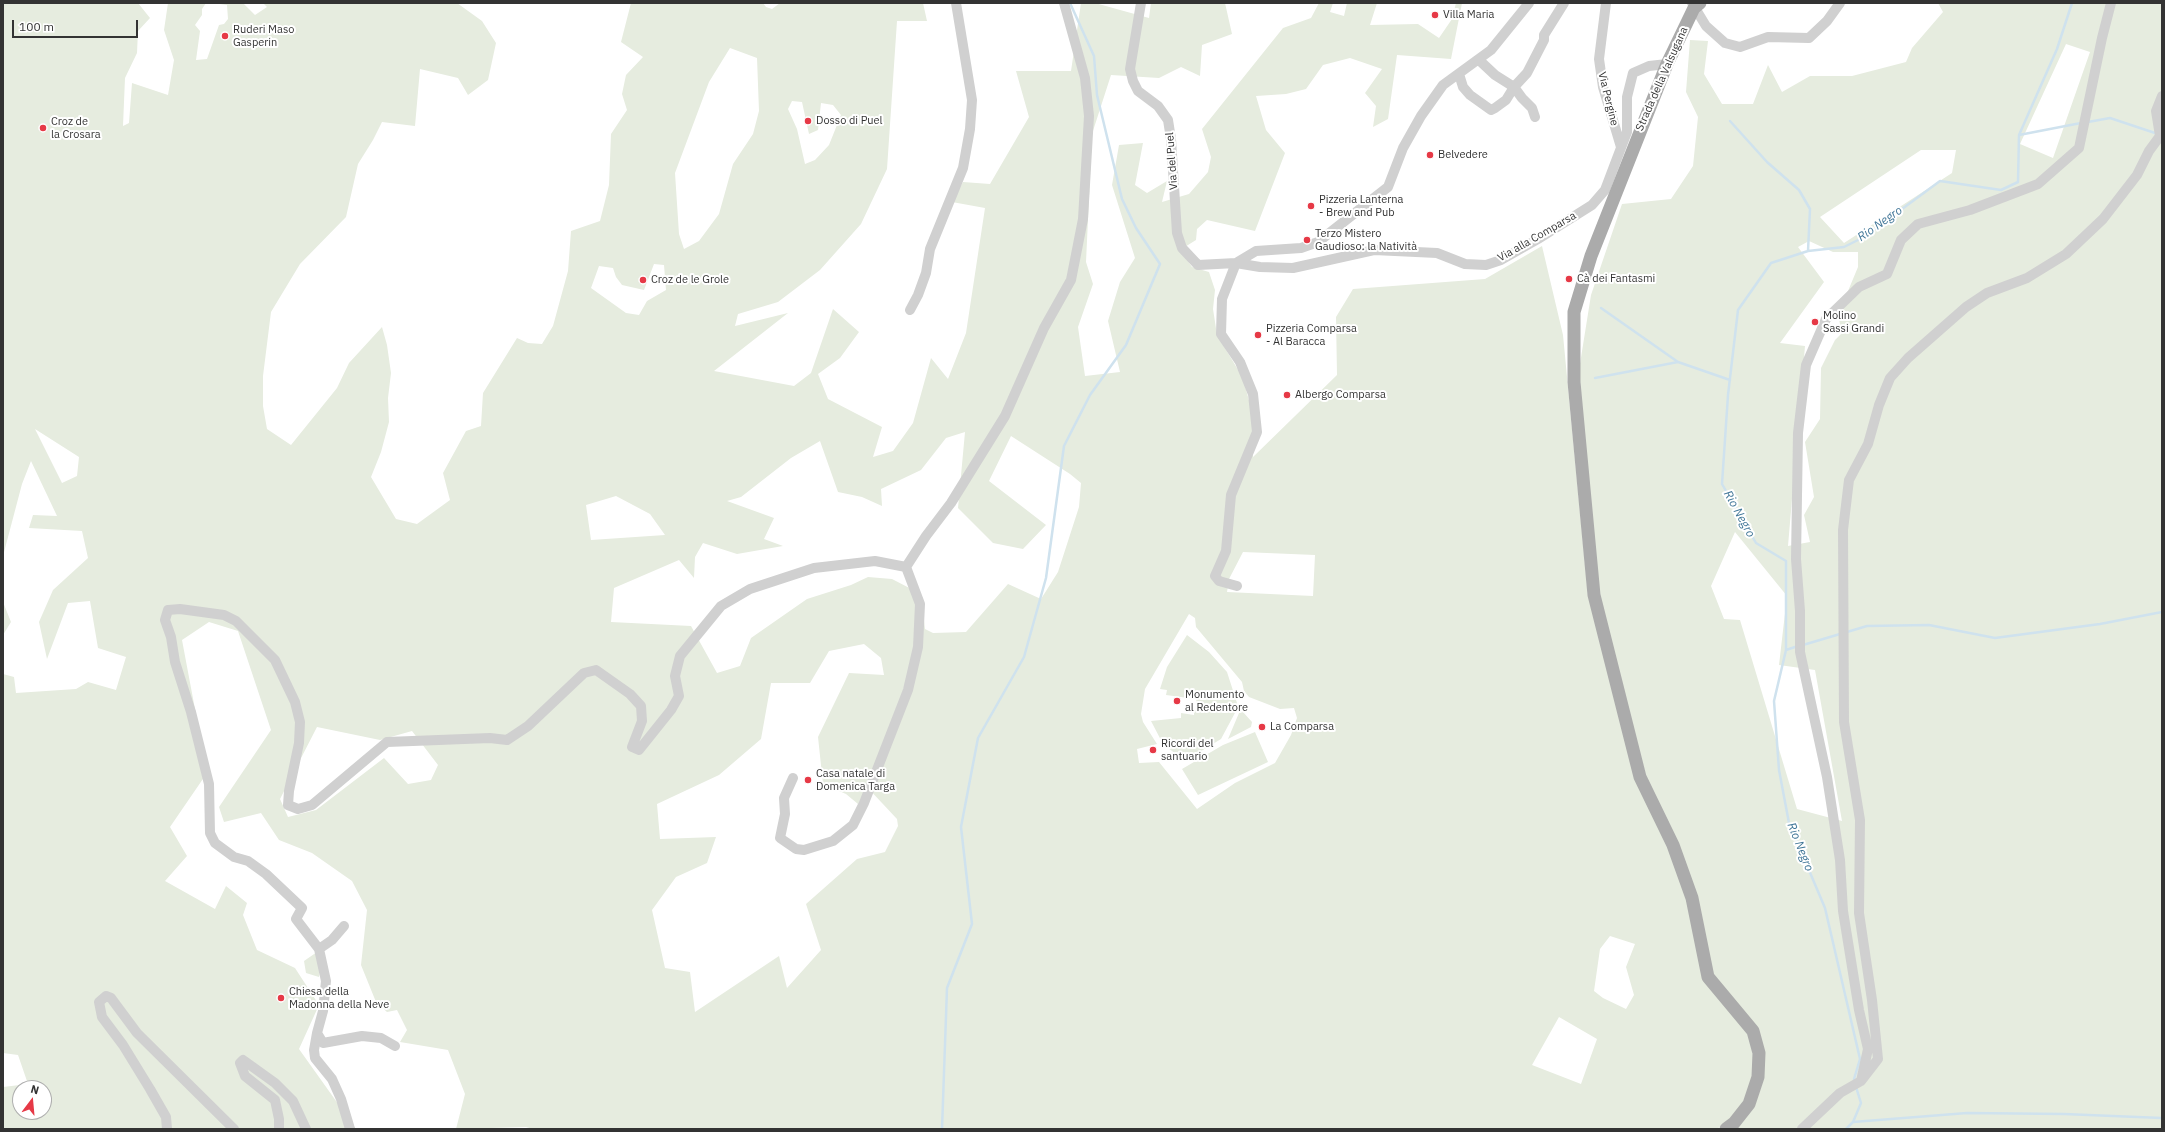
<!DOCTYPE html>
<meta charset="utf-8">
<style>
body{margin:0}
#map{position:relative;width:2165px;height:1132px;overflow:hidden;background:#fff;font-family:"IBM Plex Sans",sans-serif}
canvas{display:block}
.frame{position:absolute;inset:0;border:4px solid #333;pointer-events:none}
.north{position:absolute;left:12px;top:1080px;width:40px;height:40px;box-sizing:border-box;background:#fff;border:1px solid #adadad;border-radius:50%;rotate:16deg;font-size:11px;font-weight:700;line-height:16px;text-align:center;color:#333}
.north::after{content:'';display:block;margin:auto;width:14px;height:18px;background:#e63946;clip-path:polygon(50% 0,100% 100%,50% 72%,0 100%)}
.scale{position:absolute;left:12px;top:20px;width:126px;height:18px;box-sizing:border-box;border:2px solid #333;border-top:0;padding-left:5px;font-size:12px;line-height:14px;white-space:nowrap;color:#333;-webkit-text-stroke:3px #fff;paint-order:stroke}
</style>
<div id="map">
<canvas width="2165" height="1132"></canvas>
<div class="frame"></div>
<div class="north">N</div>
<div class="scale">100 m</div>
</div>
<script>
const c = document.querySelector('canvas').getContext('2d');
c.lineJoin = 'round';
function fill(path, color) { c.fillStyle = color; c.fill(path, 'evenodd'); }
const shape = rows => new Path2D(rows.map(r => 'M' + r).join(''));
function strokePath(path, color, width, dash) { c.strokeStyle = color; c.lineWidth = width; c.lineCap = dash ? 'butt' : 'round'; c.setLineDash(dash || []); c.stroke(path); }
function drawText(font, color, halo, rows, align = 'center') {
  c.font = font + ' "IBM Plex Sans",sans-serif'; c.lineWidth = 4; c.setLineDash([]); c.textBaseline = 'middle'; c.strokeStyle = halo; c.fillStyle = color; for (const [text, x, y, turn = 0] of rows) {
    c.save(); c.translate(x, y); c.rotate((+turn || 0) * Math.PI / 180); c.textAlign = isNaN(turn) ? turn : align; if (halo) c.strokeText(text, 0, 0); c.fillText(text, 0, 0); c.restore();
  }
}
const green = shape([
 [3,3,138,3,150,18,138,31,137,53,125,78,123,126,129,123,132,83,168,95,174,60,164,30,168,3,206,3,202,9,202,15,195,25,200,31,196,60,207,59,219,25,224,24,228,19,227,5,212,3,243,3,255,15,267,7,263,3,457,3,482,21,496,43,488,80,468,95,458,78,420,69,415,126,382,122,373,140,358,164,346,217,300,264,271,312,263,376,263,406,267,429,291,445,337,388,349,363,382,327,387,345,391,373,388,398,389,422,381,452,371,477,396,519,417,524,450,500,443,473,466,431,481,426,483,393,517,338,528,343,542,344,553,326,568,271,571,231,600,221,609,185,611,134,627,110,622,94,626,75,643,57,621,42,631,3,763,3,766,7,772,9,780,3,923,3,927,21,897,21,887,169,861,224,820,270,778,302,738,314,735,326,788,313,714,371,794,386,811,373,833,309,859,332,840,358,818,374,828,399,882,427,873,457,893,451,913,423,931,358,948,379,966,333,985,208,952,202,963,182,990,184,1029,117,1016,71,1071,71,1081,3,1095,3,1149,18,1151,3,1225,3,1232,34,1202,45,1200,76,1181,67,1159,78,1111,75,1092,134,1086,262,1093,284,1078,327,1085,376,1120,372,1108,321,1120,282,1135,258,1112,185,1119,145,1143,143,1135,185,1147,193,1167,181,1162,202,1189,194,1208,172,1211,157,1202,129,1283,28,1311,18,1319,3,1333,3,1330,12,1344,16,1347,3,1377,3,1370,25,1418,24,1439,38,1452,19,1456,3,1462,3,1451,59,1397,55,1388,119,1373,127,1376,106,1365,93,1382,69,1350,58,1323,65,1306,89,1286,94,1256,96,1266,130,1285,153,1255,231,1207,220,1197,229,1196,240,1180,250,1192,267,1209,272,1215,290,1213,309,1217,335,1243,378,1252,412,1253,457,1337,375,1336,317,1353,289,1485,279,1542,246,1563,335,1588,596,1668,847,1687,900,1703,979,1748,1033,1753,1054,1753,1076,1744,1101,1730,1119,1717,1129,533,1129,526,1127,456,1129,465,1094,448,1050,400,1042,407,1030,397,1010,387,1012,376,1002,361,965,367,910,352,881,312,853,279,840,261,813,224,822,219,807,271,730,238,631,209,622,182,640,207,773,170,827,187,856,165,881,215,909,226,886,247,903,243,915,257,950,295,968,319,1005,299,1049,356,1129,3,1129,3,1087,28,1084,18,1055,3,1053,3,674,14,677,16,693,76,689,88,682,116,690,126,657,98,648,90,601,68,603,47,659,39,622,53,590,88,558,82,531,29,528,33,515,57,516,31,461,22,484,3,556],
 [730,48,757,58,759,111,753,134,733,164,719,214,699,241,684,249,679,234,675,173,709,82],
 [792,101,802,102,809,134,818,130,821,103,833,105,841,115,829,145,815,160,805,164,797,129,788,109],
 [654,264,664,265,666,290,647,301,639,315,626,313,591,288,599,266,613,268,616,277,622,285,644,290],
 [35,429,79,457,77,476,62,483],
 [965,432,958,508,993,543,1023,549,1046,525,989,481,1011,436,1070,474,1081,483,1079,507,1058,572,1041,599,1008,584,966,632,933,633,925,629,921,594,892,579,868,577,851,585,807,599,751,638,740,666,717,673,691,626,611,622,614,588,679,560,694,578,695,557,703,543,737,554,783,546,764,539,774,518,727,501,741,497,791,458,820,441,838,492,862,497,882,506,881,489,921,470,946,438],
 [616,496,650,514,665,535,591,540,586,505],
 [1243,552,1315,555,1313,596,1227,592,1229,579],
 [1189,614,1195,618,1196,627,1242,682,1244,691,1249,697,1280,709,1294,708,1297,718,1291,735,1275,763,1235,783,1197,809,1159,762,1139,763,1137,749,1157,744,1143,722,1141,714,1145,689],
 [864,644,881,658,884,675,849,673,818,737,823,784,846,794,858,804,867,787,897,819,898,826,885,852,857,859,806,904,821,950,787,988,779,956,695,1012,690,972,665,968,652,910,676,877,707,863,716,837,660,839,657,804,719,775,761,739,771,683,810,683,829,651],
 [317,727,380,740,412,731,438,765,431,780,408,784,384,758,316,810,288,817,280,799],
 [1610,936,1635,944,1626,967,1634,995,1626,1009,1603,998,1594,991,1600,949],
 [1559,1017,1597,1039,1581,1084,1532,1065],
 [20,1088,44,1088,44,1112,20,1112],
 [1938,3,2162,3,2162,1129,1735,1129,1764,1053,1713,975,1646,776,1599,594,1579,370,1591,295,1622,204,1671,199,1693,166,1698,117,1686,92,1690,40,1708,41,1704,74,1722,104,1753,104,1768,65,1782,92,1810,76,1852,76,1906,62,1912,48,1943,12],
 [2066,44,2090,52,2053,158,2020,144],
 [1921,150,1956,150,1952,173,1844,243,1820,217],
 [1809,241,1833,252,1858,252,1858,267,1838,315,1842,333,1835,340,1821,368,1820,419,1805,442,1814,497,1804,515,1810,542,1788,546,1805,346,1780,343,1824,282,1798,247],
 [1735,532,1787,596,1779,665,1815,670,1842,821,1797,809,1740,620,1724,619,1711,586],
 [3,602,11,622,3,635],
 [1187,635,1209,652,1227,672,1237,703,1236,711,1221,739,1193,756,1181,758,1163,744,1151,721,1181,718,1181,713,1194,715,1194,711,1198,709,1196,699,1166,695,1167,690,1160,689,1167,667],
 [1243,712,1252,722,1251,727,1228,739,1239,713],
 [1255,732,1268,762,1198,795,1182,769,1223,745],
 [317,952,320,971,319,977,306,973,304,961]
]);
const stream = shape([
 [1730,121,1767,162,1799,190,1810,209,1808,251],
 [2088,122,2110,118,2158,134],
 [2019,135,2081,123],
 [1601,308,1678,362,1730,380],
 [1595,378,1678,362],
 [1847,632,1867,626,1929,625,1995,638,2100,624,2162,612],
 [1803,645,1840,634],
 [1786,650,1798,646],
 [1855,1082,1854,1079,1860,1059,1825,908,1789,823,1779,770,1774,701,1786,650,1786,561,1756,543,1722,484,1728,395,1738,310,1771,263,1808,251,1844,247,1864,237,1940,181,2001,190,2018,182,2019,135,2057,49,2072,3],
 [1853,1122,1967,1113,2064,1114,2162,1118],
 [942,1129,947,988,972,924,961,827,978,738,1024,657,1046,578,1064,446,1090,395,1126,345,1160,264,1136,228,1122,199,1097,95,1094,56,1070,3],
 [1846,1129,1853,1122,1861,1103,1856,1087]
]);
const minor = shape([
 [1141,3,1130,69,1133,81,1138,91,1158,106,1168,120,1171,139,1177,233,1182,248,1198,265,1236,263,1260,267,1293,268,1374,250,1437,253,1465,264,1486,265,1501,260,1538,239,1592,205,1605,190,1627,132,1627,97,1633,73,1649,66,1667,64],
 [1606,3,1599,59,1603,87,1621,147],
 [1692,3,1706,26,1725,43,1740,47,1768,37,1809,38,1827,21,1840,3],
 [1479,60,1495,75,1514,87,1522,98,1532,108,1535,117],
 [1459,74,1463,87,1470,95,1491,110,1495,108,1506,100,1514,87,1527,73,1544,40,1544,35,1564,3],
 [910,310,918,295,926,273,930,249,963,168,970,129,972,100,956,3],
 [906,567,926,536,951,503,1005,416,1044,328,1071,280,1083,219,1089,116,1085,78,1064,3],
 [1237,586,1219,581,1215,576,1226,551,1231,495,1257,432,1253,394,1240,362,1221,334,1222,299,1236,263,1256,251,1301,248,1318,242,1388,187,1403,148,1421,116,1443,85,1491,50,1529,3],
 [793,778,784,798,785,814,780,838,796,849,804,850,833,841,853,825,864,803,908,690,918,647,920,604,906,567],
 [319,949,332,940,344,926],
 [317,1033,323,1043,362,1036,381,1038,395,1046],
 [1861,1081,1868,1049,1859,1010,1843,911,1840,860,1827,777,1800,652,1800,611,1796,559,1798,433,1806,365,1826,319,1859,287,1887,274,1901,240,1918,224,1970,210,2038,184,2079,148,2102,38,2111,3],
 [167,1129,166,1117,150,1089,123,1045,102,1017,99,1002,106,996,111,998,137,1033,234,1129],
 [279,1129,279,1119,275,1100,245,1076,240,1063,243,1060,275,1083,293,1101,306,1129],
 [350,1129,341,1099,332,1079,315,1058,314,1050,317,1033,323,1011,326,981,319,949,296,919,302,908,266,874,248,861,234,857,215,843,210,833,209,784,191,712,175,662,171,637,165,620,168,610,180,609,224,615,236,621,275,660,295,702,300,722,299,743,289,791,288,805,298,809,312,805,387,742,490,738,507,740,528,726,584,673,596,670,630,694,641,706,642,721,632,747,639,750,671,710,679,696,675,676,680,656,721,606,750,589,814,568,875,561,906,567],
 [1802,1129,1840,1093,1861,1081,1878,1059,1872,1000,1859,913,1860,820,1844,722,1843,530,1849,480,1868,444,1879,405,1890,378,1908,358,1966,307,1987,293,2027,278,2066,254,2103,219,2137,175,2149,151,2160,136,2156,111,2162,96]
]);
const major = shape([
 [1700,3,1694,8,1667,64,1591,256,1574,312,1574,382,1594,595,1640,777,1673,845,1692,898,1708,977,1753,1031,1759,1053,1758,1077,1749,1104,1734,1123,1726,1129]
]);
const markers = [
 [1435,15,4,"#e63946"],
 [225,36,4,"#e63946"],
 [808,121,4,"#e63946"],
 [43,128,4,"#e63946"],
 [1430,155,4,"#e63946"],
 [1311,206,4,"#e63946"],
 [1307,240,4,"#e63946"],
 [1569,279,4,"#e63946"],
 [643,280,4,"#e63946"],
 [1815,322,4,"#e63946"],
 [1258,335,4,"#e63946"],
 [1287,395,4,"#e63946"],
 [1177,701,4,"#e63946"],
 [1262,727,4,"#e63946"],
 [1153,750,4,"#e63946"],
 [808,780,4,"#e63946"],
 [281,998,4,"#e63946"]
];
const poiNames = [
 ["Villa Maria",1443,15],
 ["Ruderi Maso",233,30],
 ["Gasperin",233,43],
 ["Dosso di Puel",816,121],
 ["Croz de",51,122],
 ["la Crosara",51,135],
 ["Belvedere",1438,155],
 ["Pizzeria Lanterna",1319,200],
 ["- Brew and Pub",1319,213],
 ["Terzo Mistero",1315,234],
 ["Gaudioso: la Natività",1315,247],
 ["Cà dei Fantasmi",1577,279],
 ["Croz de le Grole",651,280],
 ["Molino",1823,316],
 ["Sassi Grandi",1823,329],
 ["Pizzeria Comparsa",1266,329],
 ["- Al Baracca",1266,342],
 ["Albergo Comparsa",1295,395],
 ["Monumento",1185,695],
 ["al Redentore",1185,708],
 ["La Comparsa",1270,727],
 ["Ricordi del",1161,744],
 ["santuario",1161,757],
 ["Casa natale di",816,774],
 ["Domenica Targa",816,787],
 ["Chiesa della",289,992],
 ["Madonna della Neve",289,1005]
];
const streetNames = [
 ["Strada della Valsugana",1662,79,-66],
 ["Via Pergine",1608,99,76],
 ["Via del Puel",1172,161,-94],
 ["Via alla Comparsa",1537,237,-30]
];
const waterNames = [
 ["Rio Negro",1880,224,-35],
 ["Rio Negro",1739,514,61],
 ["Rio Negro",1800,847,68]
];
fill(green, '#e6ecdf');
strokePath(stream, '#cfe2ee', 2.5);
strokePath(minor, '#d0d0d0', 10);
strokePath(major, '#ababab', 13);
for (const [x, y, r, color] of markers) { const dot = new Path2D(); dot.arc(x, y, r, 0, 2 * Math.PI); c.fillStyle = color; c.fill(dot); strokePath(dot, '#fff', 1.5); }
drawText('11px', '#333', '#fff', poiNames, 'left');
drawText('11px', '#333', '#fff', streetNames);
drawText('italic 12px', '#3f7597', '#fff', waterNames);
</script>
